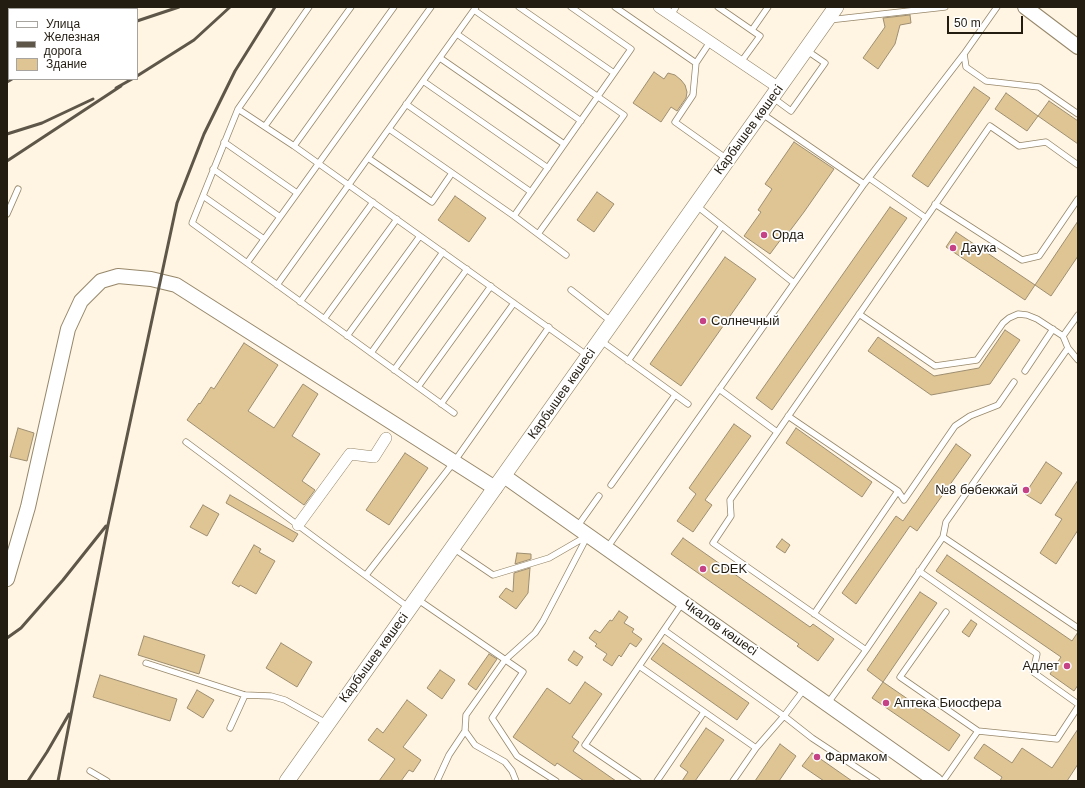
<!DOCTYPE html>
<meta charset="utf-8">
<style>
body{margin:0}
#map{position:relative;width:1085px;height:788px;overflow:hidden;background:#fff5e2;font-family:Arial,sans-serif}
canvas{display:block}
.frame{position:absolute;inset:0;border:8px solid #221c11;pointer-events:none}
.legend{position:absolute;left:8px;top:8px;width:130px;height:72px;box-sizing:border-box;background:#fff;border:1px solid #a7a4a0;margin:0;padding:5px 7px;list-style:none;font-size:12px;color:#221c11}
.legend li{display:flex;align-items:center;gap:8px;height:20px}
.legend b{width:20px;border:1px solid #a7a4a0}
.scale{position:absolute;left:947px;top:16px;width:76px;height:18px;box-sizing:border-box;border:2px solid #221c11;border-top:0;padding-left:5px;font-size:12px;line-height:14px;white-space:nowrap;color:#221c11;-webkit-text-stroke:3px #fff;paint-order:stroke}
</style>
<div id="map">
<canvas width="1085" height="788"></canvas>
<div class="frame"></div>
<ul class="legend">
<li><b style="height:5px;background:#fff"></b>Улица</li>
<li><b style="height:5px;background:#5e5749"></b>Железная дорога</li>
<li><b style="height:11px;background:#dfc594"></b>Здание</li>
</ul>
<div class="scale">50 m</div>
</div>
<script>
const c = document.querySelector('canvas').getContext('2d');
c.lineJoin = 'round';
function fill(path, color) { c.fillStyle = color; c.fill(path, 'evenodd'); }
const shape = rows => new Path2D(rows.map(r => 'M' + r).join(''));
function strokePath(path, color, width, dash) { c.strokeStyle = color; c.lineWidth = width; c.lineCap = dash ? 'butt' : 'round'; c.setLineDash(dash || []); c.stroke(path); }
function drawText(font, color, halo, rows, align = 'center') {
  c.font = font + ' Arial,sans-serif'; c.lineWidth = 3.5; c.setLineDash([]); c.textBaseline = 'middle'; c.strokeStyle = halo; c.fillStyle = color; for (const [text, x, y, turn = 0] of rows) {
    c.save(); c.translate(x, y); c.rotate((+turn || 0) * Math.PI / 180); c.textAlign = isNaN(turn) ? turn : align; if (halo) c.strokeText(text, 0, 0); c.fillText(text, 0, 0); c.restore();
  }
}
const building = shape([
 [910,15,911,23,900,25,895,44,878,69,863,58,885,27,883,18,910,15],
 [654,72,664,79,668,73,675,75,681,80,685,85,687,92,686,98,677,111,671,107,661,122,633,103,654,72],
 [974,87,990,98,928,187,912,176,974,87],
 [1006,93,1038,116,1027,131,995,109,1006,93],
 [1049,101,1078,121,1078,144,1038,116,1049,101],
 [794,142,834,169,804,212,789,232,787,231,770,254,744,236,761,212,758,210,772,189,765,184,794,142],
 [597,192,614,204,594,232,577,220,597,192],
 [455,196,486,218,469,242,438,220,455,196],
 [890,207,907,218,772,410,756,398,890,207],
 [1078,221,1078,256,1051,296,1035,285,1078,221],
 [956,232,1035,285,1025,300,946,247,956,232],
 [725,257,756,279,681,386,650,364,725,257],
 [1005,330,1020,340,990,384,931,395,868,351,878,337,934,376,979,368,1005,330],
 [244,343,278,365,248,411,274,428,303,384,318,394,292,436,320,454,302,481,315,490,304,505,187,420,199,403,200,404,211,387,214,389,244,343],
 [734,424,751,436,705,500,712,505,693,532,677,521,696,494,689,488,734,424],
 [18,428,34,433,27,461,10,457,18,428],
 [796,428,872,482,862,497,786,443,796,428],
 [956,444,971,455,917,531,910,526,856,604,842,593,896,516,903,521,956,444],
 [405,453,428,468,389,525,366,510,405,453],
 [1046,462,1062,473,1041,504,1025,494,1046,462],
 [1078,480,1078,530,1056,564,1040,553,1062,519,1055,515,1078,480],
 [230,495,298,534,293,542,226,503,230,495],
 [203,505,219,514,207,536,190,527,203,505],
 [683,538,810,627,813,624,834,639,818,661,797,646,799,644,671,554,683,538],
 [782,539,790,545,785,553,776,547,782,539],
 [254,545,261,549,259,552,275,561,256,594,240,585,239,587,232,583,254,545],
 [517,553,531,554,531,559,515,564,517,553],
 [947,555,1072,641,1078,632,1078,685,1074,691,1050,674,1061,657,936,571,947,555],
 [530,568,528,593,516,609,499,597,506,588,513,592,514,573,530,568],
 [920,592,937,603,883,682,867,670,920,592],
 [619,611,628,617,624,623,634,629,632,632,642,639,636,647,630,643,621,657,619,655,612,666,603,660,607,654,595,646,597,644,589,638,595,630,600,633,610,620,612,621,619,611],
 [971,620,977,624,969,637,962,632,971,620],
 [144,636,205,655,199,674,138,655,144,636],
 [281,643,312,662,297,687,266,668,281,643],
 [663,643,749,703,737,720,651,659,663,643],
 [574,651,583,657,577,666,568,660,574,651],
 [489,654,497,659,476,690,468,684,489,654],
 [440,670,455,680,442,699,427,688,440,670],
 [100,675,177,699,170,721,93,697,100,675],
 [585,682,602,694,572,737,579,742,573,751,616,781,584,781,557,763,555,766,513,737,547,688,570,704,585,682],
 [883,682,960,735,949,751,872,698,883,682],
 [197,690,214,700,203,718,187,708,197,690],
 [407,700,427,715,403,747,421,760,413,772,409,770,401,781,379,781,395,759,368,740,377,728,383,733,407,700],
 [706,728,724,740,695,781,682,781,688,772,680,766,706,728],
 [1078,729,1078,764,1067,781,1000,781,1002,777,974,758,984,744,1012,763,1022,748,1052,768,1078,729],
 [780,744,796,756,779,781,755,781,780,744],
 [812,753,852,781,824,781,802,766,812,753]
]);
const service = shape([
 [309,7,238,109,192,223,454,413],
 [519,7,614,73],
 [615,7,696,63,693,95,675,122,727,159],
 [718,7,760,36,741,62],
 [997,7,964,54,966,67,986,81,1039,87,1078,114],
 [474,10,624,115,538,234],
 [671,15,676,7],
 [829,20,945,7],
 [752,30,768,7],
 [457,34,581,121],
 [440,58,564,144],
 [696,63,710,42],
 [423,81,548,168],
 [772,97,791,111,825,63,806,50],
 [406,104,531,192],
 [238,109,294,146,588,356],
 [761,113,864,184],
 [265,126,351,7],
 [389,129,514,216,566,255],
 [224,142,297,193],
 [294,146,394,7],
 [368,158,432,202,452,173],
 [213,169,280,217],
 [869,178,926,218],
 [203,196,264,239],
 [935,204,1022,260,1039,256,1078,199],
 [697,206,794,283],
 [7,214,18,189],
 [514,216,631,49,571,7],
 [247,263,431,7],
 [277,285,476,7],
 [571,290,612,322],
 [300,302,373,202],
 [859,314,935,366,977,360,1003,323,1009,318,1018,314,1027,315,1037,319,1063,336],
 [1078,315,1063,336,1068,348,1078,360],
 [324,319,397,219],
 [347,336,420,236],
 [600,340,688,404],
 [371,353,443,252],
 [628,361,722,226],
 [394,370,467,269],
 [1025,371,1053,329],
 [418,387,491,286],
 [719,389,777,432],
 [441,404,514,303],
 [788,416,898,491,904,500,955,426,970,416,998,405,1014,382],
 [186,442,408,607],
 [611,485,675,395],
 [577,527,599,496],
 [943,537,1078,628],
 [453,548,493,575,549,558,587,536],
 [607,548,864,184,964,54],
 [919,571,1037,654,1033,672,1078,704],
 [366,575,454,462,549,327],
 [417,599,523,672,492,718,517,756,556,781],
 [946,612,900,677,978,731,1057,739,1078,707],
 [814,614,898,491],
 [664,630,784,716,812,738,877,781],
 [866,650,713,543,731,516,730,500,990,126,1019,146,1046,142,1078,165],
 [146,663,245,695,271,696,285,700,326,723],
 [639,666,756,748],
 [828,703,866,650,943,537,946,522,1068,348],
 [230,728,245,695],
 [90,771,107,781],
 [437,781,449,755,465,731],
 [516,781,512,771,505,762,475,745,465,731,466,715,505,660,535,633,543,621,588,535],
 [638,781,585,745,683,602],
 [657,781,704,712],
 [733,781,756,748,784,716,805,688],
 [943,781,978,731]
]);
const minor = shape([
 [659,7,779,88],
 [298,525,350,454,374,457,386,438]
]);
const tertiary = shape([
 [1025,7,1078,47],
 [504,476,936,781],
 [7,579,28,507,68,329,81,301,101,281,118,276,151,279,176,285,495,488]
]);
const secondary = shape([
 [287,781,836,7]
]);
const rail = shape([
 [137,21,179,7],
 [7,25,9,25],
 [7,39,9,39],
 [7,45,9,45],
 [7,53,9,53],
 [7,64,9,63],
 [7,72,9,72],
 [137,76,194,40,230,7],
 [7,82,12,79],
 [116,88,132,79],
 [7,134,42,123,93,99],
 [7,161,121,86],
 [7,638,21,628,63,580,106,526],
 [28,781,47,752,69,714],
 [58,781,108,525,177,203,204,134,235,71,275,7]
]);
const markers = [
 [764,235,4,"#c64287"],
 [953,248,4,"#c64287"],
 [703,321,4,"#c64287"],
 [1026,490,4,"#c64287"],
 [703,569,4,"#c64287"],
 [1067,666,4,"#c64287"],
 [886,703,4,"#c64287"],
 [817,757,4,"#c64287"]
];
const streetNames = [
 ["Карбышев көшесі",749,130,-54],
 ["Карбышев көшесі",562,394,-55],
 ["Чкалов көшесі",720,628,35],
 ["Карбышев көшесі",374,658,-54]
];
const poiNames = [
 ["Орда",772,235],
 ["Даука",961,248],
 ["Солнечный",711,321],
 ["№8 бөбекжай",1018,490,"right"],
 ["CDEK",711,569],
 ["Адлет",1059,666,"right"],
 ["Аптека Биосфера",894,703],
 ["Фармаком",825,757]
];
fill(building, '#dfc594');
strokePath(building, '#9e8e71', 1);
strokePath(service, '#96876a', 7);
strokePath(minor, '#96876a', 12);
strokePath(tertiary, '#96876a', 16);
strokePath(secondary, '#96876a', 16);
strokePath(service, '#fff', 5.5);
strokePath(minor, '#fff', 11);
strokePath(tertiary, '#fff', 14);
strokePath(secondary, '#fff', 15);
strokePath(rail, '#5e5749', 3);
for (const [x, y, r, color] of markers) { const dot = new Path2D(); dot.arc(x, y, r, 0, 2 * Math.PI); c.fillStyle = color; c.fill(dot); strokePath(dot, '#fff', 1.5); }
drawText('13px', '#221c11', '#fff', streetNames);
drawText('13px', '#221c11', '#fff', poiNames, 'left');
</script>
